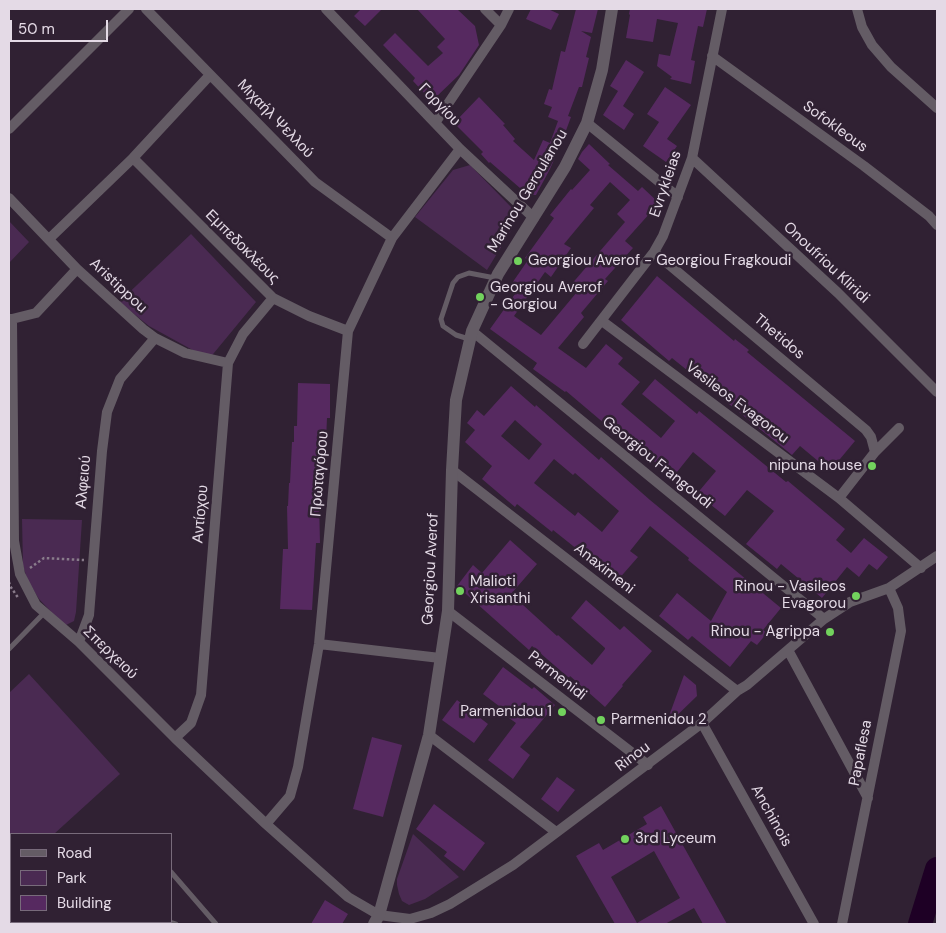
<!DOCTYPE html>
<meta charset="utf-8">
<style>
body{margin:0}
#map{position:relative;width:946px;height:933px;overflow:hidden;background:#302133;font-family:"DM Sans",sans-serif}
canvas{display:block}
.frame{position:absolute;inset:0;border:10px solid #e4dae6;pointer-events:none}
.legend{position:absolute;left:10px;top:833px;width:162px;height:90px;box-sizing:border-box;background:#302133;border:1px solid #786b7b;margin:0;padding:6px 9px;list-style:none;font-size:15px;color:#e4dae6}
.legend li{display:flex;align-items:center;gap:10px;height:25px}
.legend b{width:25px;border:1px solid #786b7b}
.scale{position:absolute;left:10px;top:20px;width:98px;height:22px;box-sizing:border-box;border:2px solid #e4dae6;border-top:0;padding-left:6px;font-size:15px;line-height:18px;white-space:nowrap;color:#e4dae6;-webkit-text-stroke:4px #302133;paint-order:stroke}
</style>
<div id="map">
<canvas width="946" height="933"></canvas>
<div class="frame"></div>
<ul class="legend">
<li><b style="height:6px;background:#645c65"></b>Road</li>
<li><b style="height:14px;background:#4a2a52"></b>Park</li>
<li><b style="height:14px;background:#562960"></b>Building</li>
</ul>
<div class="scale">50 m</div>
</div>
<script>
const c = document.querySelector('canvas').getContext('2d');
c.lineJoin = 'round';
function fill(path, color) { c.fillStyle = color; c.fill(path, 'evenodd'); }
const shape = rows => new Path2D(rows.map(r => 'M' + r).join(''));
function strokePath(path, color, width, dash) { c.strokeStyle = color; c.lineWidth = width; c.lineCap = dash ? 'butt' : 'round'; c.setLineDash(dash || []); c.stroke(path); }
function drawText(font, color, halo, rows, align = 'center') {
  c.font = font + ' "DM Sans",sans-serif'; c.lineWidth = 5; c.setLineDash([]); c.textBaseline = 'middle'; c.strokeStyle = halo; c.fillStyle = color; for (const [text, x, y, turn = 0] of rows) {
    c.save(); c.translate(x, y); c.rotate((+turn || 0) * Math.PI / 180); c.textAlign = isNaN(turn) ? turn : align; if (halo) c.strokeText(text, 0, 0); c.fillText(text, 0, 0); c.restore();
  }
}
const green = shape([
 [470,165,512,208,514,226,487,270,415,217,453,170],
 [9,221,29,242,9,263],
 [191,234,256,302,209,359,149,326,119,302],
 [22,519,82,520,76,612,74,621,66,625,60,621,39,599,28,581,23,566],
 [29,674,120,774,54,834,11,834,11,873,9,875,9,693],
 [413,834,459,877,425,899,409,905,402,901,399,894,397,885,397,879]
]);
const river = shape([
 [920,924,937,869]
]);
const building = shape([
 [361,9,382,9,365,26,354,16],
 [417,9,457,9,475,26,479,45,459,75,436,97,426,95,413,81,415,78,383,45,395,33,428,66,443,53,437,47,445,39],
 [531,9,548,9,559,14,551,30,526,19],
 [576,9,598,9,592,33,581,31,591,37,586,57,589,58,582,87,579,87,568,116,571,117,561,144,550,169,536,195,528,195,490,162,489,163,481,154,483,152,454,123,479,97,505,124,503,125,515,139,513,141,534,160,543,140,550,143,558,121,548,117,552,107,544,104,549,89,552,90,561,51,565,52],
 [630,9,707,9,703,27,698,26,691,60,695,61,691,84,670,79,672,77,657,66,659,54,670,56,678,23,657,19,653,42,626,38,630,15,629,14],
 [626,60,644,72,623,106,634,114,624,130,603,115,618,91,610,86],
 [665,87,691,105,667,139,677,146,666,162,643,146,659,122,647,114],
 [589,144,610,164,608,165,638,191,642,187,659,203,625,241,633,248,605,279,608,281,581,313,584,317,558,348,586,368,606,344,623,358,618,364,640,382,621,404,661,438,675,421,642,394,655,379,697,414,699,411,786,482,788,481,845,529,836,540,851,553,864,538,888,557,877,570,869,564,859,577,847,567,822,598,781,564,777,569,746,544,774,511,747,490,725,516,706,501,704,504,695,496,716,471,693,452,673,477,639,449,638,451,606,423,605,424,566,391,565,392,533,369,537,363,490,329,515,294,508,289,528,260,525,258,554,218,550,215,571,189,572,190,590,170,578,159,582,152],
 [610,182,630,200,617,214,625,222,570,286,577,292,541,335,514,316,545,272,551,277,571,248,564,244,594,208,590,205],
 [657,276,734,341,735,339,749,350,747,352,855,441,830,471,800,446,792,455,672,358,669,361,621,320],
 [298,383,330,384,330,418,327,418,326,441,324,441,321,501,319,501,320,543,316,543,312,610,280,609,283,549,288,549,287,506,288,506,289,483,290,483,292,442,294,442,294,426,297,426],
 [511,386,535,407,536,405,599,460,601,457,650,500,781,608,763,630,767,633,757,645,751,641,730,667,692,636,688,640,659,616,677,593,711,621,727,592,688,560,689,558,650,526,630,551,638,557,617,581,553,530,552,532,517,504,515,507,482,479,492,466,465,442,475,430,467,423,477,410,484,416],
 [515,420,542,444,529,460,501,436],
 [554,459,573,475,575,473,619,511,602,532,578,512,575,516,534,483],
 [510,540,537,564,511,594,557,636,558,635,592,665,605,649,605,648,571,618,586,600,620,630,624,626,652,651,622,685,623,686,605,707,570,676,569,678,532,646,529,650,457,586,473,565,482,573],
 [503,667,532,689,534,687,555,705,520,747,530,755,513,779,488,760,516,723,509,718,511,715,483,694],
 [684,675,696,685,697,696,665,727],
 [457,700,488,724,474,743,442,720],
 [372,737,402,745,383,817,353,809],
 [557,777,575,790,558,812,541,799],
 [434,804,485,843,464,871,444,856,447,852,416,829],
 [661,806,727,924,703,924,694,908,665,924,615,924,576,856,599,843,603,850,647,824,643,817],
 [654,851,680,898,637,923,611,877],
 [325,900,348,914,342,924,311,924]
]);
const path = shape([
 [30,568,44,558,84,560],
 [9,582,10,586,19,599]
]);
const service = shape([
 [469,339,456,335,443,326,441,319,453,283,458,277,469,273,495,278],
 [9,649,44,613],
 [171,872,216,924],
 [170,922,176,924],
 [158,924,162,922]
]);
const minor = shape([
 [146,9,315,182,392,238],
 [326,9,460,149,534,218],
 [485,9,501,25],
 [857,9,862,27,872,45,891,67,937,108],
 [712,56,864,166,929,216,937,225],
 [435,123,501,25,509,9],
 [587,123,678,197],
 [9,129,129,9],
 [133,158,273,298,309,316,348,331],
 [692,158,838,293,937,392],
 [9,198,77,269,143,329,155,338,185,353,228,363],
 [49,239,133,158,210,75],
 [654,252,866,430,871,437,875,452],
 [9,319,12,319,36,313,77,269],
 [12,319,14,541,20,574,36,605,79,642,175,738,266,824,348,897,379,915,410,919,431,913,450,904,513,865,702,723,737,691,747,685,824,619,850,602,889,588,937,556],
 [602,321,839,498,921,568],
 [472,331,824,619],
 [583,344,654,252,663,236,692,158,722,9],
 [452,470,737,691],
 [839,498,875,452,899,428],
 [448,611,648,765],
 [79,642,89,615,102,451,107,412,120,379,155,338],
 [319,644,440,658],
 [788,650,868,798],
 [702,723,814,924],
 [429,735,556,832],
 [175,738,191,723,201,695,228,363,243,334,273,298],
 [266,824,290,796,298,767,319,644,348,331,392,238,460,149],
 [842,924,901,631,898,608,889,588]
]);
const tertiary = shape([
 [374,924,379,915,429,735,448,611,452,470,456,400,472,331,498,274,565,167,587,123,602,70,612,9]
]);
const markers = [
 [518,261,5,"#72d25d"],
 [480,297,5,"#72d25d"],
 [872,466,5,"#72d25d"],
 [460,591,5,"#72d25d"],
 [856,596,5,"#72d25d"],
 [830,632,5,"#72d25d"],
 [562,712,5,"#72d25d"],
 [601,720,5,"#72d25d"],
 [625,839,5,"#72d25d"]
];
const streetNames = [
 ["Γοργίου",439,105,46],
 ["Μιχαήλ Ψελλού",275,119,46],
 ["Sofokleous",835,127,36],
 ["Evrykleias",666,184,-71],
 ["Marinou Geroulanou",528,191,-59],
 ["Εμπεδοκλέους",242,247,45],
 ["Onoufriou Kliridi",826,263,43],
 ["Aristippou",118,286,43],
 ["Thetidos",779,337,40],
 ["Vasileos Evagorou",737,403,37],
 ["Georgiou Frangoudi",657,463,39],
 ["Πρωταγόρου",320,474,-85],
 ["Αλφειού",84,482,-85],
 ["Αντίοχου",201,514,-85],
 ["Georgiou Averof",431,569,-87],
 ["Anaximeni",604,569,38],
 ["Σπερχειού",110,653,44],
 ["Parmenidi",557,676,38],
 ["Papaflesa",861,753,-79],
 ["Rinou",633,757,-37],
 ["Anchinois",771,816,61]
];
const poiNames = [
 ["Georgiou Averof - Georgiou Fragkoudi",528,261],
 ["Georgiou Averof",490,288],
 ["- Gorgiou",490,305],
 ["nipuna house",862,466,"right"],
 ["Malioti",470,582],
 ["Xrisanthi",470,599],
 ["Rinou - Vasileos",846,587,"right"],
 ["Evagorou",846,604,"right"],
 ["Rinou - Agrippa",820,632,"right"],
 ["Parmenidou 1",552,712,"right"],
 ["Parmenidou 2",611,720],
 ["3rd Lyceum",635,839]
];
fill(green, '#4a2a52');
strokePath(river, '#1e0025', 24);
fill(building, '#562960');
strokePath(path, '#897c8b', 2.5, [2.5, 2.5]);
strokePath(service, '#645c65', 5);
strokePath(minor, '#645c65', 10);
strokePath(tertiary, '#645c65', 12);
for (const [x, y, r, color] of markers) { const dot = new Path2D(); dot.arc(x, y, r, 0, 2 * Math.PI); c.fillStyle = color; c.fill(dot); strokePath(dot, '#302133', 2); }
drawText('15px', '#e4dae6', '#302133', streetNames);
drawText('15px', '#e4dae6', '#302133', poiNames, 'left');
</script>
